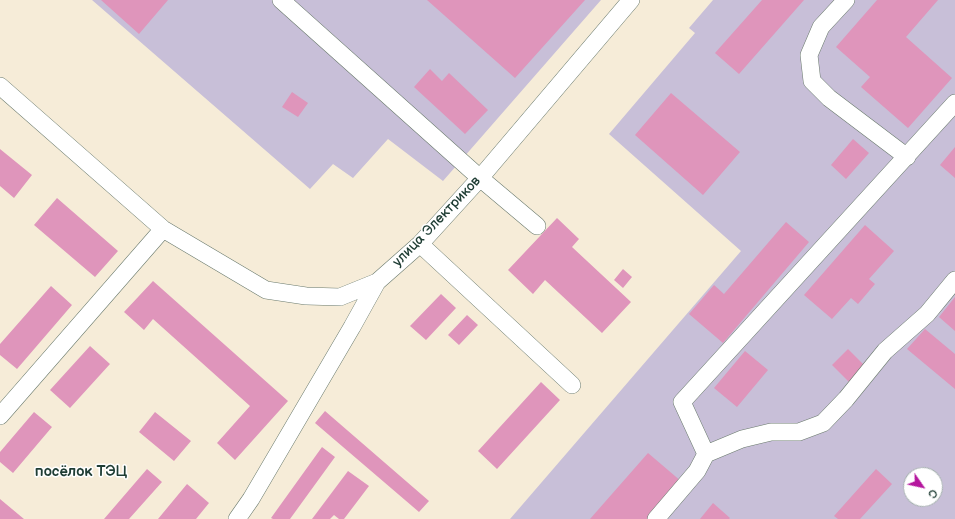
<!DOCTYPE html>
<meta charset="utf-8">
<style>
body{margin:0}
#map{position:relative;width:955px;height:519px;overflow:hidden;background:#f6ecd8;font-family:"Balsamiq Sans",sans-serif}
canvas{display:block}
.north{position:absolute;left:903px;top:467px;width:40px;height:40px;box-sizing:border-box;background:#fff;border:1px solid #a5b1ae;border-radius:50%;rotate:124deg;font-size:11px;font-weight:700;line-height:16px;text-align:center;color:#1f3d34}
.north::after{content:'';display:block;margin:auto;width:14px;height:18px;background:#b5179e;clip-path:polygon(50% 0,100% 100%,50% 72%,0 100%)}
</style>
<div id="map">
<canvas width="955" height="519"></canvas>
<div class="north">С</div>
</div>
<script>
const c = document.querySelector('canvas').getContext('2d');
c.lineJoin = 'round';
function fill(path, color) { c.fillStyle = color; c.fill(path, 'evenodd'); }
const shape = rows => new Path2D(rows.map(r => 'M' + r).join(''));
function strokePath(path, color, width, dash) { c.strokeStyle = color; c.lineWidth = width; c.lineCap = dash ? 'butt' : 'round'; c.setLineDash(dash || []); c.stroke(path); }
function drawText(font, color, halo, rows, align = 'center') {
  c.font = font + ' "Balsamiq Sans",sans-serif'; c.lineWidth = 3; c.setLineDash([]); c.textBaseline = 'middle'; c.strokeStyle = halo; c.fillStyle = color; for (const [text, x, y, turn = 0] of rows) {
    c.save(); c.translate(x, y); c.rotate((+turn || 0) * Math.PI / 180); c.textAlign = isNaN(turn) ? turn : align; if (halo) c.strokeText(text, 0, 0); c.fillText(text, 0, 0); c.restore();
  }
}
const industrial = shape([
 [92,0,601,0,443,181,388,139,353,178,333,164,310,189],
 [713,0,955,0,955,519,510,519,741,251,609,134,695,33,689,28],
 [911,475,935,475,935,499,911,499]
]);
const building = shape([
 [101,0,168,0,139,34],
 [427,0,585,0,515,78],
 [762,0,804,0,739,74,715,53],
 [877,0,938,0,906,37,952,78,908,128,861,87,870,77,836,47],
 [430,69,442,81,449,73,488,110,465,134,414,87],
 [292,92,308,103,298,117,282,107],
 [671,93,740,152,703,195,635,135],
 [853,139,869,153,846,179,831,165],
 [955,147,955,178,940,165],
 [0,149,32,175,14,198,0,186],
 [57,198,118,251,95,277,34,225],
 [557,218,579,239,572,247,631,302,602,333,545,280,533,294,508,270],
 [786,222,809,242,723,343,689,314,714,285,724,294],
 [865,225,894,251,869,279,875,284,858,304,851,298,832,319,804,295],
 [623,269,632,277,623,288,614,280],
 [153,281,288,401,235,460,217,443,250,406,153,319,144,330,124,312],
 [51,286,72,305,17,369,0,355,0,344],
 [441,294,456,308,426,340,410,326],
 [955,297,955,331,939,317],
 [467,315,478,325,459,345,448,335],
 [925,329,955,354,955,389,907,349],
 [90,346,110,364,70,408,50,390],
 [848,349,865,366,849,382,832,365],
 [745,351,768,370,737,407,714,388],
 [541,382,560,400,497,469,478,451],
 [325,411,429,501,419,512,315,423],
 [34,412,52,427,13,473,0,462,0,452],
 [155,412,191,441,174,461,139,432],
 [322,447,335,457,290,519,273,519,271,518],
 [648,453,682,482,650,519,590,519],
 [147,469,162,482,129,519,104,519],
 [876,469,892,484,860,519,838,519,834,516],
 [348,471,369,486,344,519,339,519,334,515,330,519,312,519],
 [187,484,209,503,196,519,158,519],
 [0,499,24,519,0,519],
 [713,503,730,518,729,519,700,519]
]);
const minor = shape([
 [281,0,480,178,537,226],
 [846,0,821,27,809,55,812,81,829,98,907,157],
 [0,86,163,229,266,290,306,296,340,297,377,282,420,244,480,178,631,0],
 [420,244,572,385],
 [0,416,163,229],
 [706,454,742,439,771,432,799,432,823,423,846,399,885,351,927,314,955,280],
 [237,519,251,499,352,327,377,282],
 [656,519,697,471,706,454,682,402,955,103]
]);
const streetNames = [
 ["улица Электриков",437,222,-46]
];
const neighbourhoodNames = [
 ["посёлок ТЭЦ",81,472]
];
fill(industrial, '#c8bfd8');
fill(building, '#df95bb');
strokePath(minor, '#6a7a6d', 18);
strokePath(minor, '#fff', 17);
drawText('14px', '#1f3d34', '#fff', streetNames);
drawText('bold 15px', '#1f3d34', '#fff', neighbourhoodNames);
</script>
